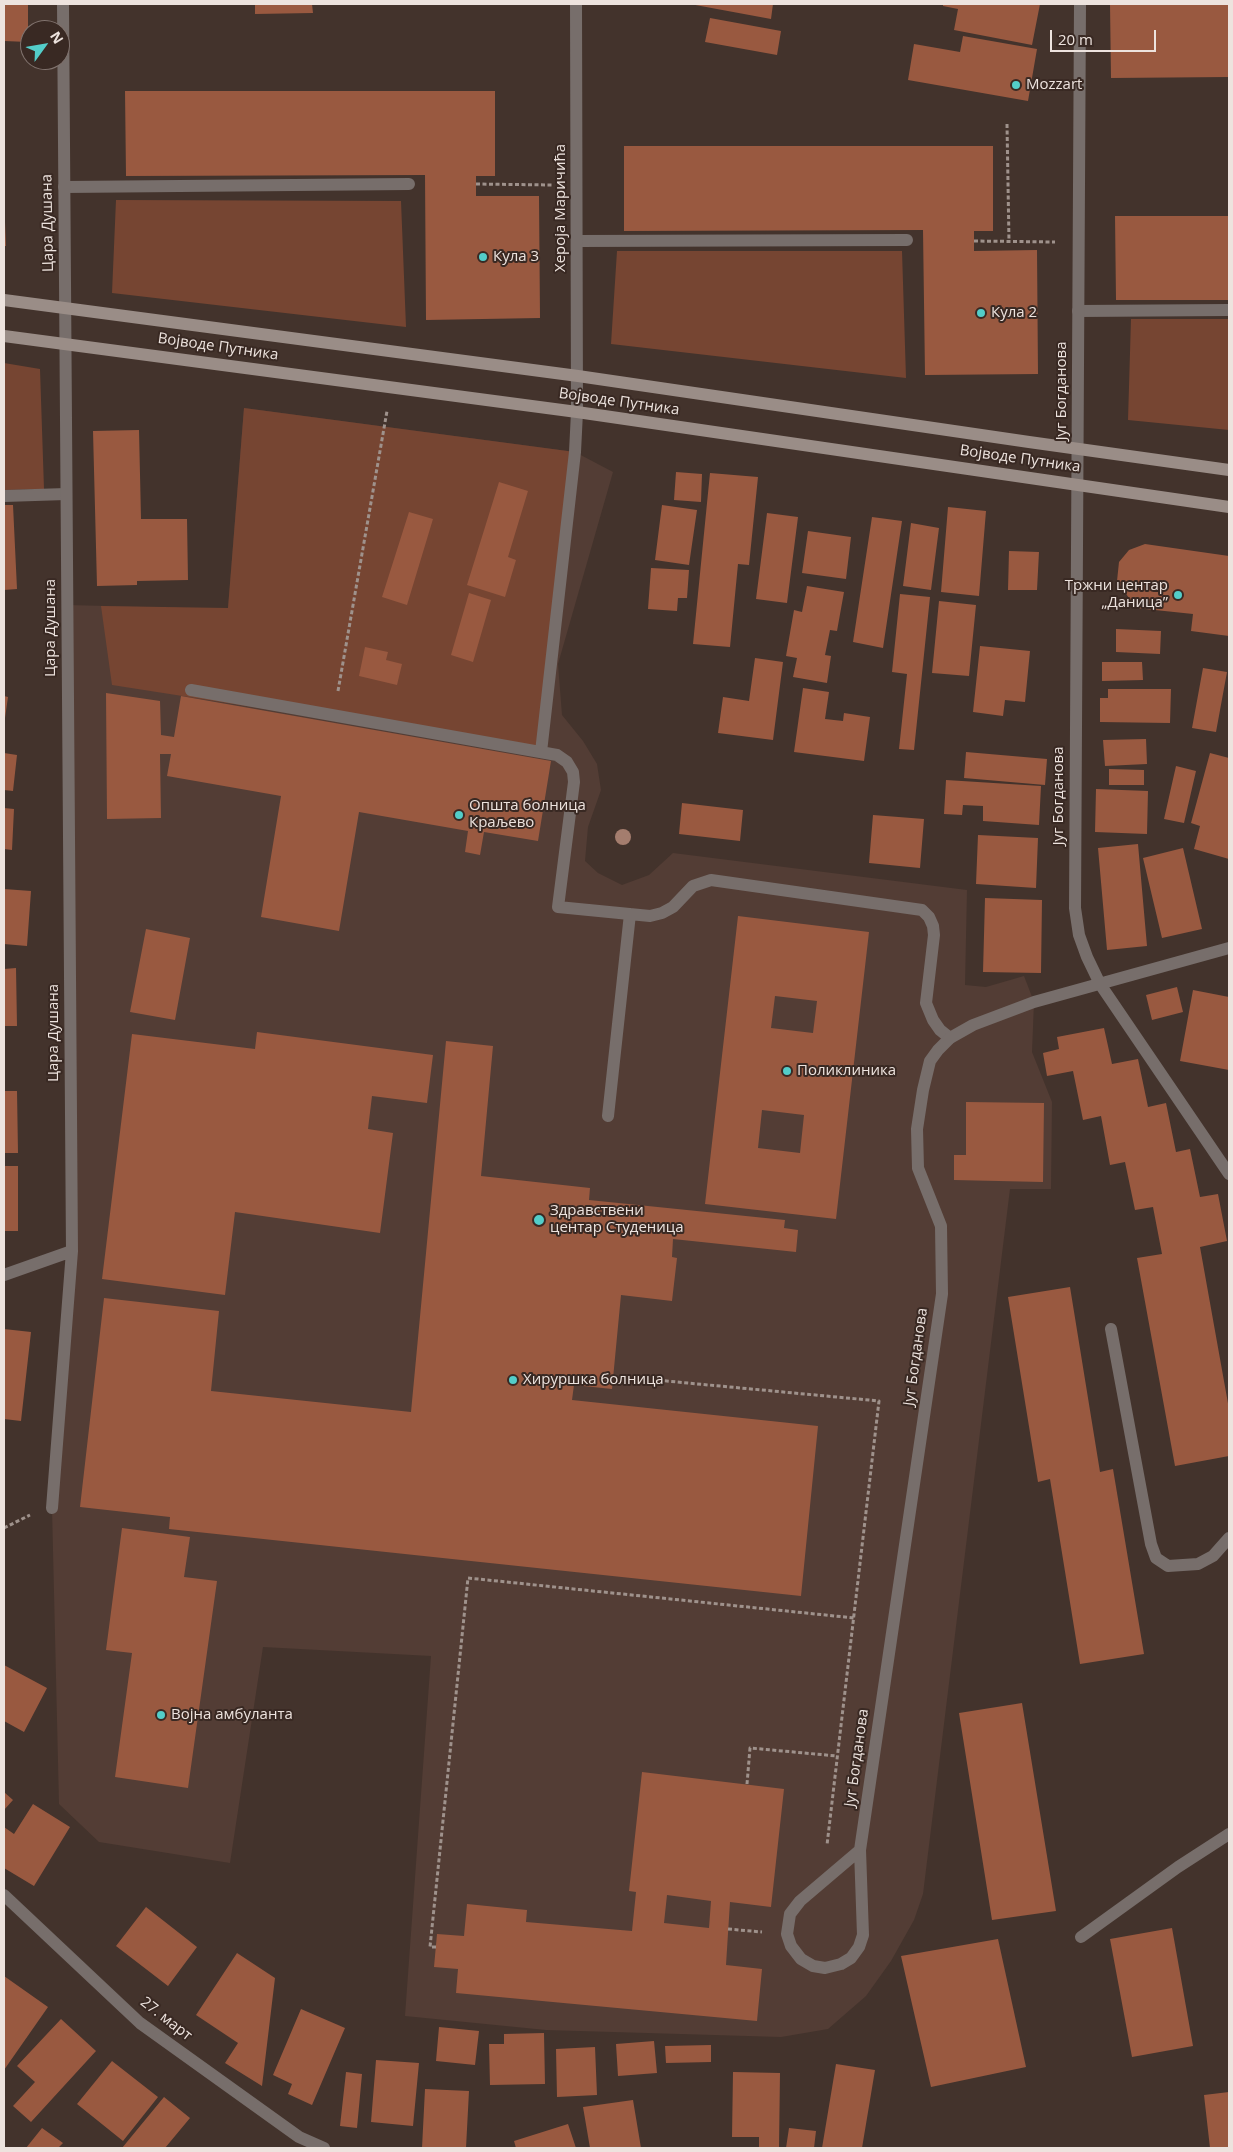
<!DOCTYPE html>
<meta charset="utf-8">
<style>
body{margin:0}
#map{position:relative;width:1233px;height:2152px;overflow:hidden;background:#43332c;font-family:"Open Sans",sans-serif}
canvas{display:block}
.frame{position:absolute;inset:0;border:5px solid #ede3de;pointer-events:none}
.north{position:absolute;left:20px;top:20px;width:50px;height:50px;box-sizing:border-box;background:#392923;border:1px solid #81736e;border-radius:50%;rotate:58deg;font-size:14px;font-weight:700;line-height:20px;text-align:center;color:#ede3de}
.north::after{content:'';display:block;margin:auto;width:18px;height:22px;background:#53cdc9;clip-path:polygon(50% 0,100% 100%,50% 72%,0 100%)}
.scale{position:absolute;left:1050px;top:30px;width:106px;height:22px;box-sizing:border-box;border:2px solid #ede3de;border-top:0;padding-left:6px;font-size:15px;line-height:18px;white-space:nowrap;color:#ede3de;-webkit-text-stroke:4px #392923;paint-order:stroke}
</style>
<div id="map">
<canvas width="1233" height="2152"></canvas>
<div class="frame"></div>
<div class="north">N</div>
<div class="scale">20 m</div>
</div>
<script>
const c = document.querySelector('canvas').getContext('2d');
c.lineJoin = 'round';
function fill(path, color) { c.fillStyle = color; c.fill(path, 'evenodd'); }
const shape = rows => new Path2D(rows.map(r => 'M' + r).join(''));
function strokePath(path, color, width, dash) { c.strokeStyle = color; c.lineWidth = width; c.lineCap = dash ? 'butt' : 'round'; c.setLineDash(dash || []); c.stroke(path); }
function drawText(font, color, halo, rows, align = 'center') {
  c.font = font + ' "Open Sans",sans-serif'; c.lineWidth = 4; c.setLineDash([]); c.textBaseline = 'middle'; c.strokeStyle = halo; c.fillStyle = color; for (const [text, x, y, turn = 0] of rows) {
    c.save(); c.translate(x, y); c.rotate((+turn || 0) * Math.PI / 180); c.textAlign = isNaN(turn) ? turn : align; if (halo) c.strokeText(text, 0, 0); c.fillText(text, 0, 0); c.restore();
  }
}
const built = shape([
 [244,408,575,452,613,472,558,664,562,715,583,741,597,764,601,790,588,827,585,861,598,873,622,885,649,875,673,853,967,890,965,985,986,987,1024,976,1034,1002,1032,1052,1052,1102,1051,1189,1010,1189,923,1894,914,1920,891,1961,866,1996,828,2029,781,2037,546,2030,405,2016,431,1656,263,1647,230,1863,99,1842,59,1804,52,1508,72,1251,67,605,228,609]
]);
const green = shape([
 [116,200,401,201,406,327,112,293],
 [617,251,902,251,906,378,611,344],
 [1131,319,1229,319,1229,430,1128,420],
 [4,363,40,369,44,489,4,490],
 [244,408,575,452,541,752,112,685,101,606,228,608]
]);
const building = shape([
 [4,4,28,4,28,42,4,41],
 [255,4,312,4,313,13,255,14],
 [690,4,773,4,771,19],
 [943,4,1040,4,1032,45,954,30,958,9,943,6],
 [1110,4,1229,4,1229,77,1111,78],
 [710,18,781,31,777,55,705,42],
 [963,36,1037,49,1028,101,908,80,914,44,960,52],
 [125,91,495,91,495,176,476,176,476,196,539,196,540,318,426,320,425,175,126,176],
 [624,146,993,146,993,231,974,231,974,251,1037,250,1038,374,925,375,923,230,624,231],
 [1115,216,1229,216,1229,300,1116,300],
 [4,222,5,222,6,246,4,246],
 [139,430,141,519,187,519,188,580,137,581,137,585,97,586,93,431],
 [676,472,702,474,701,502,674,500],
 [710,473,758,477,749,565,738,564,730,647,693,644],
 [499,482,528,491,508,557,516,560,505,597,467,585],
 [4,505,13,505,17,589,4,590],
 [662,505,697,510,689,565,655,560],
 [948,507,986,511,979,596,941,592],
 [409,512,433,519,407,605,382,597],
 [767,513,798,517,787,603,756,599],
 [872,517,902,521,883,648,853,642],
 [911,523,939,528,931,590,903,586],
 [808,531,851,537,846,579,802,573],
 [1145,544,1229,556,1229,636,1191,631,1193,614,1136,608,1117,581,1119,562,1129,550],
 [1009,551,1039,552,1037,590,1008,590],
 [651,568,689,570,687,598,678,598,677,611,648,609],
 [807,586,844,592,837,631,830,630,825,655,831,656,827,683,793,677,797,658,786,656,794,610,802,612],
 [469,593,491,600,473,662,451,655],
 [900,594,930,597,914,750,899,749,907,674,892,672],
 [939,601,976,605,969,676,932,673],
 [1116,629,1161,631,1160,654,1116,652],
 [980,646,1030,651,1025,702,1005,700,1003,716,973,712],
 [365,647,388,652,386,660,402,664,397,685,359,676],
 [755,658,783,662,773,740,718,733,723,697,749,701],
 [1102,662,1142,662,1143,680,1102,681],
 [1203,668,1227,672,1216,732,1192,728],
 [803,688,829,692,825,719,843,721,844,713,870,717,864,761,794,752],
 [1108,689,1171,689,1170,723,1100,722,1100,698,1108,698],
 [106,693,160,701,161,735,174,737,181,696,551,761,538,841,484,832,480,855,465,852,468,831,359,812,339,931,261,917,281,796,167,776,171,754,160,754,161,818,107,819],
 [4,696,8,697,5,718,4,718],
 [1146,739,1147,764,1105,766,1103,740],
 [966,752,1047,759,1045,785,964,778],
 [4,753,17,755,13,791,4,790],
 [1210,753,1229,758,1229,859,1194,849,1200,826,1191,823],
 [1176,766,1196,771,1184,823,1164,819],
 [1109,769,1144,770,1144,785,1109,785],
 [946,780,1041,786,1039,825,983,821,983,806,963,805,962,815,944,814],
 [1096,789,1148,791,1147,834,1095,832],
 [682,803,743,810,740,841,679,834],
 [4,808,14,809,12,850,4,849],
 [873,815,924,819,920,868,869,863],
 [978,835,1038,838,1036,888,976,884],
 [1138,844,1147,946,1107,950,1098,848],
 [1183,848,1202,929,1162,938,1143,858],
 [4,889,31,891,27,946,4,944],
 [985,898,1042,900,1041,973,983,972],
 [738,916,869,932,836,1219,705,1204],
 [775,996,817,1001,813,1033,771,1028],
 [762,1110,804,1115,800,1153,758,1148],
 [146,929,190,938,175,1020,130,1012],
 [16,968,17,1026,4,1026,4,969],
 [1177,987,1183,1012,1152,1020,1146,995],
 [1193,990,1229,997,1229,1070,1180,1061],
 [1104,1028,1112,1064,1138,1059,1148,1107,1166,1103,1176,1152,1190,1149,1200,1197,1218,1194,1227,1241,1200,1247,1229,1409,1229,1456,1175,1466,1137,1258,1162,1254,1153,1207,1135,1210,1125,1162,1110,1165,1101,1116,1083,1120,1073,1071,1047,1076,1043,1053,1059,1049,1057,1037],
 [257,1032,433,1055,427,1103,372,1096,368,1129,393,1133,380,1233,235,1212,225,1295,102,1279,132,1034,255,1049],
 [446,1041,493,1046,481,1176,590,1188,589,1200,785,1220,784,1228,798,1230,796,1252,673,1239,672,1257,677,1258,672,1301,621,1295,612,1389,574,1385,572,1400,818,1426,801,1596,169,1529,170,1517,80,1507,104,1298,219,1311,211,1391,411,1412],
 [4,1091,17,1091,18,1153,4,1153],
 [966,1102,1044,1103,1043,1182,954,1180,954,1155,966,1155],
 [4,1166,18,1166,18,1231,4,1231],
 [1070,1287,1100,1472,1113,1469,1144,1654,1080,1664,1050,1479,1038,1482,1008,1297],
 [4,1329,31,1332,21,1421,4,1419],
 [122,1528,190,1537,184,1577,217,1581,188,1788,115,1777,132,1653,106,1650],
 [4,1665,47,1688,24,1732,4,1721],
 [1022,1703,1056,1911,992,1920,959,1713],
 [642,1772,784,1789,771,1907,730,1902,726,1965,762,1969,757,2021,456,1993,458,1969,434,1967,437,1934,464,1936,467,1904,527,1910,526,1922,632,1931,636,1892,629,1891],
 [667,1895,711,1901,709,1928,664,1923],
 [4,1792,13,1800,4,1810],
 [33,1804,70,1827,34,1886,4,1868,4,1827,14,1834],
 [146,1907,197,1947,168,1986,116,1946],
 [1172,1928,1193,2046,1132,2057,1110,1939],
 [998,1939,1026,2067,931,2087,901,1956],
 [237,1953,275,1978,262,2086,225,2063,238,2043,196,2015],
 [4,1976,48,2007,4,2070],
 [301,2009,345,2028,312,2105,288,2094,292,2084,273,2075],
 [61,2019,96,2051,31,2122,13,2106,35,2082,17,2066],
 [439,2027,479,2031,475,2065,436,2061],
 [544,2033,545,2084,490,2085,489,2044,504,2044,504,2034],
 [654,2041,657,2073,618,2076,616,2044],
 [711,2045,711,2062,666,2063,665,2046],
 [595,2047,597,2095,557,2097,556,2049],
 [376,2060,419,2063,413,2126,371,2122],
 [112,2061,158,2097,123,2141,77,2104],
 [836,2064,875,2070,862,2148,822,2148],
 [346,2072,362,2074,357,2128,340,2126],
 [733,2072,780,2073,779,2148,759,2148,759,2137,732,2137],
 [425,2089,469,2091,466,2148,422,2148],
 [1229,2092,1229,2148,1210,2148,1204,2095],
 [164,2097,190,2118,165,2148,122,2148],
 [633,2100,641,2148,590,2148,583,2107],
 [568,2124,576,2148,516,2148,514,2141],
 [42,2128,63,2143,58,2148,26,2148],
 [789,2128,816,2131,814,2148,786,2148]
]);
const path = shape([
 [1007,124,1009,242],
 [476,184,552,185],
 [974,241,1055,242],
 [338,691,387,411],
 [613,1376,879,1401,827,1845],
 [4,1528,30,1515],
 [747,1784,750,1748,837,1756],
 [728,1929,762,1932],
 [436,1947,430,1947,468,1578,854,1618]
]);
const lane = shape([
 [64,187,409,184],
 [577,241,907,240],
 [1078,311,1229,310],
 [4,496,66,494],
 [191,690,557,755,567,762,573,772,574,782,558,907,650,916,662,913,673,907,693,886,711,880,922,910,929,917,933,926,934,935,926,1003,933,1020,940,1030,950,1038],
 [541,752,575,452,577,412],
 [608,1116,630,914]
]);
const street = shape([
 [576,4,577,412],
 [1080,4,1075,908,1079,935,1087,957,1100,984,1229,1174],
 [4,1275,72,1251],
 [1111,1329,1151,1544,1156,1558,1168,1566,1198,1564,1213,1556,1229,1538],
 [52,1508,72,1251,63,4],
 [860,1850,800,1901,790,1914,787,1934,791,1946,801,1959,813,1966,825,1968,841,1964,851,1958,859,1947,863,1935,860,1850,942,1294,941,1226,918,1168,917,1129,923,1090,930,1061,938,1050,950,1038,973,1025,1034,1002,1229,948],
 [4,1895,140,2023,299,2137,324,2148],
 [1081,1937,1178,1867,1229,1834]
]);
const secondary = shape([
 [4,300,578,376,1029,442,1229,470],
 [4,336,577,412,1229,507]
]);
const trees = [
 [623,837]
];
const markers = [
 [1016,85,5,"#53cdc9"],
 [483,257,5,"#53cdc9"],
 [981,313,5,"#53cdc9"],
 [1178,595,5,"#53cdc9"],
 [459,815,5,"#53cdc9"],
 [787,1071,5,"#53cdc9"],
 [539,1220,6,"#53cdc9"],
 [513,1380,5,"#53cdc9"],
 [161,1715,5,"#53cdc9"]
];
const poiNames = [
 ["Mozzart",1026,85],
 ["Кула 3",493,257],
 ["Кула 2",991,313],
 ["Тржни центар",1168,586,"right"],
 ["„Даница”",1168,603,"right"],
 ["Општа болница",469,806],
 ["Краљево",469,823],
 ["Поликлиника",797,1071],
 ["Здравствени",550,1211],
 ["центар Студеница",550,1228],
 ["Хируршка болница",523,1380],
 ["Војна амбуланта",171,1715]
];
const streetNames = [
 ["Хероја Маричића",561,208,-90],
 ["Цара Душана",48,223,-91],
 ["Војводе Путника",218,347,8],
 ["Југ Богданова",1062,391,-90],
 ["Војводе Путника",619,402,8],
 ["Војводе Путника",1020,459,8],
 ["Цара Душана",51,628,-90],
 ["Југ Богданова",1059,796,-90],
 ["Цара Душана",54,1033,-90],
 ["Југ Богданова",916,1357,-82],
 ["Југ Богданова",857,1758,-82],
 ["27. март",166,2019,38]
];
fill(built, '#533d35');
fill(green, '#764532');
fill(building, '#995940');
strokePath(path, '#9f928c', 3, [4, 2.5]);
strokePath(lane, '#776e6b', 12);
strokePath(street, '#776e6b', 12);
strokePath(secondary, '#9a8d87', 12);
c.fillStyle = '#a47d6e';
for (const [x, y] of trees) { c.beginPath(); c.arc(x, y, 8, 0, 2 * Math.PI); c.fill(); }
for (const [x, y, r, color] of markers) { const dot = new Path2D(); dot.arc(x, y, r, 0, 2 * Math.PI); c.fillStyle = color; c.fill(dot); strokePath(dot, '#392923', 2); }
drawText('15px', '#ede3de', '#392923', poiNames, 'left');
drawText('15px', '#ede3de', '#392923', streetNames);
</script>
